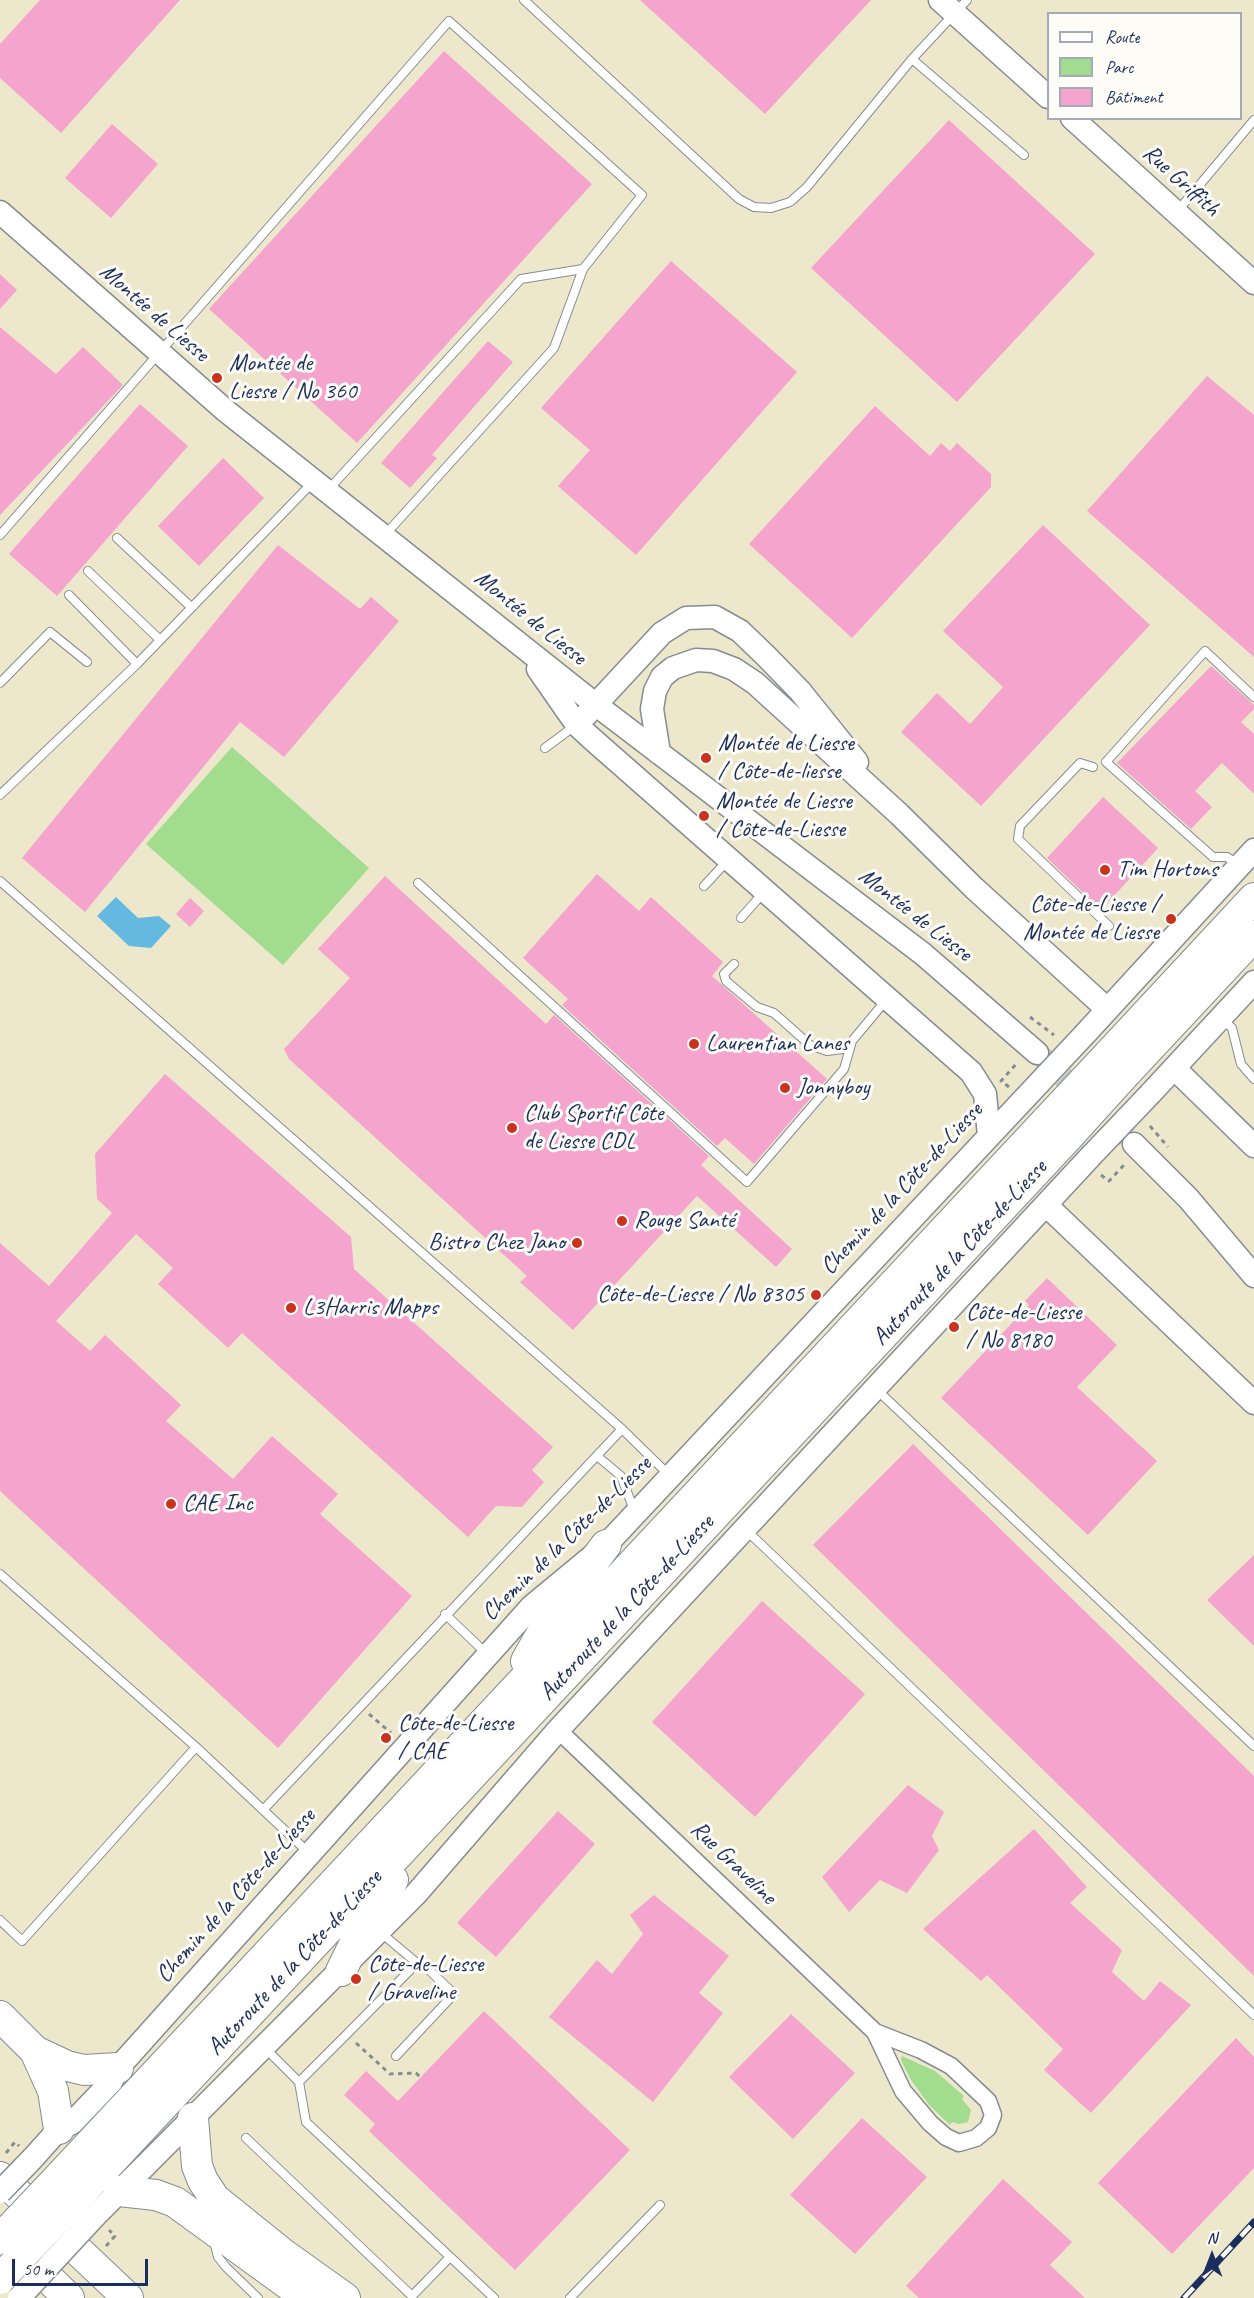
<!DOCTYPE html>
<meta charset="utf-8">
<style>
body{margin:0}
#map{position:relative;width:1254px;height:2298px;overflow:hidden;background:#ede8cb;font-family:Caveat,sans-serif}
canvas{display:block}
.legend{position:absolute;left:1047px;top:12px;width:195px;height:108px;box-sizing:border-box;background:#fdfcf7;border:2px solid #a3aaba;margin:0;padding:8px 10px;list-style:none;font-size:18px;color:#1b2f5e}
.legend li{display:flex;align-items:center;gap:12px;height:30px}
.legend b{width:30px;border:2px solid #a3aaba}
.north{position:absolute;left:1182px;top:2226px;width:60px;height:60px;-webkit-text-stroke:4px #fdfcf7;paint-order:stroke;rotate:0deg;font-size:16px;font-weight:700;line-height:24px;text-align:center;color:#1b2f5e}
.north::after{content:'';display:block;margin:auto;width:21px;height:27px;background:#1b2f5e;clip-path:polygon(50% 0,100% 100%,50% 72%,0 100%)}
.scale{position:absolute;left:12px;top:2259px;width:136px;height:27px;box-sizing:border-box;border:3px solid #1b2f5e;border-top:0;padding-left:8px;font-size:18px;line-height:21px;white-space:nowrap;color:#1b2f5e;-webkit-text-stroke:4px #fdfcf7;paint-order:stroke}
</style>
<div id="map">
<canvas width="1254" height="2298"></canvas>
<ul class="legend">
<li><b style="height:8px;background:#fff"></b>Route</li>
<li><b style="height:16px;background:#a2dc8f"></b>Parc</li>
<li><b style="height:16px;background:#f4a4cd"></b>Bâtiment</li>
</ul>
<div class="north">N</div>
<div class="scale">50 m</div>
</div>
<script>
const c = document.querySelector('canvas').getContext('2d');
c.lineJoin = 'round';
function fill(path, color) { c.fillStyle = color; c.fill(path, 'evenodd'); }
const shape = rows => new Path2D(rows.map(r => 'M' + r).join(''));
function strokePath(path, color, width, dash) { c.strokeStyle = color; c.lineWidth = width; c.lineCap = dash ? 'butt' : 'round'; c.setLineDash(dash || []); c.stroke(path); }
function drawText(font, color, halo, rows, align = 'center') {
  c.font = font + ' Caveat,sans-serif'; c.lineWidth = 6; c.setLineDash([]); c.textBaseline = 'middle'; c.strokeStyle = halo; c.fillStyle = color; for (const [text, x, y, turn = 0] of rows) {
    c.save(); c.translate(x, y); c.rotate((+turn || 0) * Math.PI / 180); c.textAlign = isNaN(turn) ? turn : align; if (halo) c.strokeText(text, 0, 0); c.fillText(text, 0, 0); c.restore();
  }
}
const green = shape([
 [232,747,369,868,283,965,146,844],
 [902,2056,935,2071,964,2096,962,2099,971,2110,968,2122,959,2124,952,2122,950,2125,930,2106,911,2080,901,2060]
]);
const water = shape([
 [116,897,138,918,159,916,171,926,151,948,129,946,97,916]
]);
const building = shape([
 [40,0,180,0,61,133,0,78,0,44],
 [640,0,871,0,765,114],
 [444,51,592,184,357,443,209,309],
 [949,120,1095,254,957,402,811,268],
 [112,124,158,164,111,218,65,178],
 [671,261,797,372,636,555,558,486,590,450,541,408],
 [0,274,17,290,0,309],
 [0,327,56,374,83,347,123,385,0,515],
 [488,341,513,362,432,455,437,458,410,488,381,463],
 [1207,376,1254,415,1254,657,1087,511],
 [140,404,188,446,57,596,9,554],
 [875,406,930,456,941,443,950,451,957,443,991,474,991,487,852,638,749,544],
 [223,458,264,498,199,566,158,526],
 [1043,525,1150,625,981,806,901,732,937,693,970,724,1003,687,943,631],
 [278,545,360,609,371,597,399,621,284,757,240,722,85,912,22,858],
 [1211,666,1254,705,1254,709,1241,722,1254,734,1254,794,1222,763,1195,791,1212,807,1191,829,1117,763],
 [1103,797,1158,848,1101,910,1047,858],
 [597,874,639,911,651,897,723,962,712,976,827,1079,754,1164,725,1138,717,1146,562,1005,568,999,523,958],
 [385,876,546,1024,554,1015,709,1156,701,1165,792,1249,776,1267,697,1196,573,1330,520,1282,527,1276,289,1059,284,1049,350,978,318,949],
 [190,898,204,911,190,927,176,914],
 [165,1074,351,1237,354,1269,553,1447,532,1470,544,1482,522,1507,496,1506,468,1537,242,1333,228,1348,158,1284,173,1268,136,1234,56,1321,90,1351,105,1335,181,1405,166,1421,233,1479,272,1436,338,1494,320,1514,412,1596,278,1748,0,1491,0,1243,49,1286,112,1213,97,1199,95,1154],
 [1047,1278,1117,1345,1077,1387,1157,1461,1088,1535,941,1398,1029,1305,1025,1301],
 [913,1444,1254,1776,1254,1976,813,1545],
 [1254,1555,1254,1646,1207,1600],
 [762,1601,865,1694,755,1817,652,1722],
 [908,1785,944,1812,932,1836,939,1850,907,1893,880,1880,849,1912,822,1877],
 [558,1811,595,1844,496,1957,457,1923],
 [1034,1829,1087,1887,1070,1903,1122,1950,1112,1972,1144,2001,1160,1981,1191,2005,1091,2113,1044,2070,1063,2049,987,1975,981,1981,923,1929],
 [654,1895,729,1956,699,1993,723,2013,653,2102,549,2017,597,1960,612,1974,643,1934,630,1915],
 [484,2011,630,2150,515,2270,369,2131,375,2124,344,2095,366,2071,398,2101],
 [791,2014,855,2073,793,2139,729,2077],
 [1236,2038,1254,2057,1254,2168,1172,2254,1098,2183],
 [862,2118,927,2177,855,2254,790,2195],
 [1003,2179,1072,2242,1050,2265,1085,2298,919,2298,906,2286]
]);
const secondaryTunnel = shape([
 [1039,1054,1131,1141]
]);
const path = shape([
 [1030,1017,1054,1035],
 [1009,1087,1001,1081,1018,1062],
 [1150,1126,1168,1147],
 [1101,1175,1109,1181,1124,1165,1126,1167],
 [369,1714,391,1733],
 [356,2043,390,2074,416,2073,421,2078],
 [6,2153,15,2142,19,2146],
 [106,2246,115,2236,109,2230]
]);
const lane = shape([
 [524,0,739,199,754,207,771,208,790,202,807,187,912,59,967,0],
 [912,59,1024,155],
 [1176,213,1254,120],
 [0,535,449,21,642,195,583,269,521,279,329,489],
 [384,536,554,348,583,269],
 [117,538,190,606],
 [88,571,159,639],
 [69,595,137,664],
 [0,683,50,632,87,662],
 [545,748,576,725],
 [1093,767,1080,763,1020,826,1018,839,1109,926],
 [0,795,137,664,313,482],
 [1239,866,1227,857,1213,857,1106,762,1205,651,1254,697],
 [0,881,622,1429,670,1476],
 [418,883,747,1182,844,1069,852,1041],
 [704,886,728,860],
 [741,918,764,892],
 [734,964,724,974,726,981,757,1007,774,1013,810,1045,827,1051,843,1049,852,1041,887,999],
 [1221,1018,1232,1028,1241,1064,1254,1079],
 [876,1389,1254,1746],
 [597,1456,621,1476,634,1510],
 [745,1529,1254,2015],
 [0,1574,196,1747,309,1853],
 [445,1614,488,1655],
 [263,1810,622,1429],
 [0,1920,22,1941,196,1747],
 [265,2048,299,2082,347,2034,417,1963,380,1932],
 [396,2056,454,1994,427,1968,417,1963],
 [299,2082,306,2122,494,2298],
 [246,2138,412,2296,449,2258],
 [214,2241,218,2257,226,2267,258,2298],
 [570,2298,660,2205]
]);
const street = shape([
 [558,1730,875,2032,903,2091,930,2123,946,2137,959,2143,976,2138,988,2128,993,2115,988,2101,951,2066,921,2050,875,2032]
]);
const secondary = shape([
 [940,0,1048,97],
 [1072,118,1254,283],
 [0,212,226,411,595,704,923,954,1037,1053],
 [538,669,577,725,591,738,971,1072,985,1094,989,1136],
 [586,715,662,633,686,618,715,617,740,631,767,657,800,691,857,762],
 [659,753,652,709,655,691,662,677,673,668,696,660,713,661,734,669,755,683,899,814,974,888,1107,1009],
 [1085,1034,1254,850],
 [1174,1068,1254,1146],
 [1150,1094,1254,982],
 [1134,1144,1188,1198,1254,1276],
 [1046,1205,1254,1403],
 [33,2158,59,2129,72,2123,111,2082,118,2068,531,1607,606,1545,1025,1098],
 [94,2217,416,1894,558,1730,1090,1157]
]);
const highway = shape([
 [1108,1055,1254,898],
 [1127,1072,1254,936],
 [526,1661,548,1622,606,1545],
 [341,1971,367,1918,393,1880],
 [0,2016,35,2051,67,2066,84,2070,118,2068],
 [35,2051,53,2091,59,2129],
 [193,2118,197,2166,203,2181,215,2199,282,2253,345,2298],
 [0,2177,128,2298],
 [56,2180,1048,1119],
 [119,2191,156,2195,175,2202,307,2298],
 [76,2199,1068,1137],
 [22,2253,69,2298]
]);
const rail = shape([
 [1184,2298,1254,2222]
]);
const secondaryBridge = shape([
 [1025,1098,1085,1034],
 [1090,1157,1150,1094],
 [0,2192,33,2158],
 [19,2298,94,2217]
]);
const highwayBridge = shape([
 [1048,1119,1108,1055],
 [1068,1137,1127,1072],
 [0,2239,56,2180],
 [0,2279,76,2199]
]);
const markers = [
 [217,378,6,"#c8321e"],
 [706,758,6,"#c8321e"],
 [704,816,6,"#c8321e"],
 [1105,870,6,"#c8321e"],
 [1171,919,6,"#c8321e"],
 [694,1044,6,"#c8321e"],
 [785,1088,6,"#c8321e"],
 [512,1128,6,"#c8321e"],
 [622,1221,6,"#c8321e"],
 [577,1243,6,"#c8321e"],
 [816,1295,6,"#c8321e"],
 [291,1308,6,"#c8321e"],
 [954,1327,6,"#c8321e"],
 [171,1504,6,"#c8321e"],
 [386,1738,6,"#c8321e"],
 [356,1979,6,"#c8321e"]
];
const streetNames = [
 ["Rue Griffith",1181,181,42],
 ["Montée de Liesse",154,313,41],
 ["Montée de Liesse",530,618,39],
 ["Montée de Liesse",915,915,38],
 ["Chemin de la Côte-de-Liesse",902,1189,-47],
 ["Autoroute de la Côte-de-Liesse",960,1253,-47],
 ["Chemin de la Côte-de-Liesse",567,1539,-44],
 ["Autoroute de la Côte-de-Liesse",627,1608,-47],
 ["Rue Graveline",733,1863,44],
 ["Chemin de la Côte-de-Liesse",236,1896,-48],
 ["Autoroute de la Côte-de-Liesse",295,1963,-47]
];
const poiNames = [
 ["Montée de",229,364],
 ["Liesse / No 360",229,392],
 ["Montée de Liesse",718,744],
 ["/ Côte-de-liesse",718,772],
 ["Montée de Liesse",716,802],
 ["/ Côte-de-Liesse",716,830],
 ["Tim Hortons",1117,870],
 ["Côte-de-Liesse /",1159,905,"right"],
 ["Montée de Liesse",1159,933,"right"],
 ["Laurentian Lanes",706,1044],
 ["Jonnyboy",797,1088],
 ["Club Sportif Côte",524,1114],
 ["de Liesse CDL",524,1142],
 ["Rouge Santé",634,1221],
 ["Bistro Chez Jano",565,1243,"right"],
 ["Côte-de-Liesse / No 8305",804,1295,"right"],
 ["L3Harris Mapps",303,1308],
 ["Côte-de-Liesse",966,1313],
 ["/ No 8180",966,1341],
 ["CAE Inc",183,1504],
 ["Côte-de-Liesse",398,1724],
 ["/ CAE",398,1752],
 ["Côte-de-Liesse",368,1965],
 ["/ Graveline",368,1993]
];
fill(green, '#a2dc8f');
fill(water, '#63b9df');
fill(building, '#f4a4cd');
strokePath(secondaryTunnel, '#c3c3b5', 22, [22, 11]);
strokePath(lane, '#848c94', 10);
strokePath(street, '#848c94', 19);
strokePath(secondary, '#848c94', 25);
strokePath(highway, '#848c94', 32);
strokePath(path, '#848c94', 3, [4.5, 4.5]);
strokePath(lane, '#fff', 8);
strokePath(street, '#fff', 16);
strokePath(secondary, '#fff', 22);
strokePath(highway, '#fff', 30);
strokePath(rail, '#1b2f5e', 7);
strokePath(rail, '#fdfcf7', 4.5, [14]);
strokePath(secondaryBridge, '#848c94', 25, []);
strokePath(highwayBridge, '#848c94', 32, []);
strokePath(secondaryBridge, '#fff', 22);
strokePath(highwayBridge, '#fff', 30);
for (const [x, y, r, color] of markers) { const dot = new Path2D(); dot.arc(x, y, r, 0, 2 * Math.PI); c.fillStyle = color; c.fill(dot); strokePath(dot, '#fdfcf7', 2); }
drawText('24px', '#1b2f5e', '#fdfcf7', streetNames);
drawText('24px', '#1b2f5e', '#fdfcf7', poiNames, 'left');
</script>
